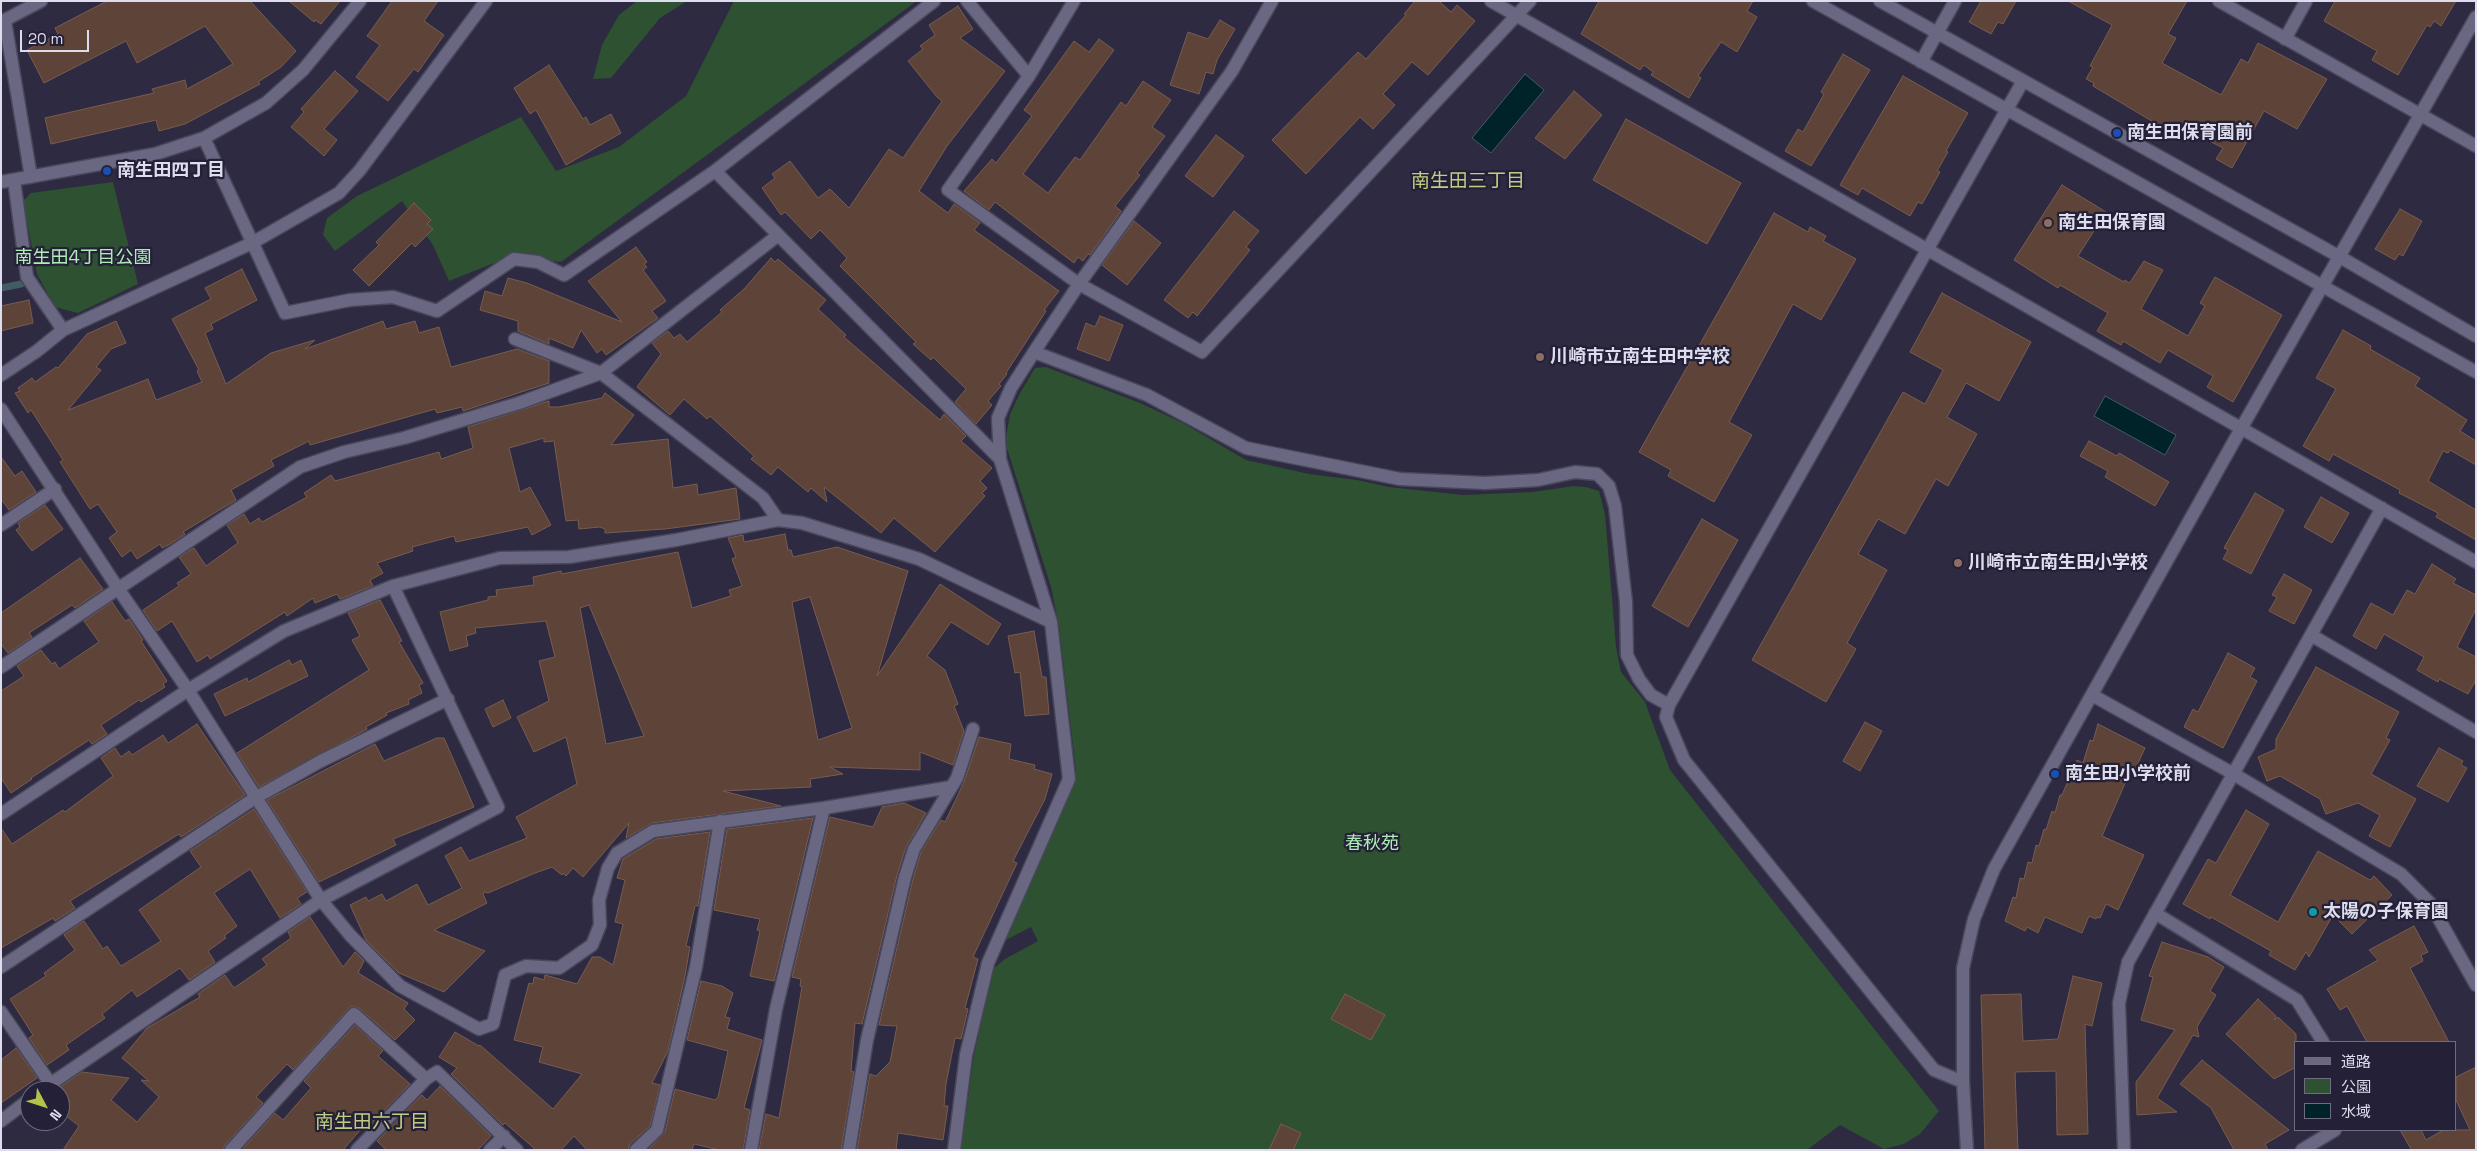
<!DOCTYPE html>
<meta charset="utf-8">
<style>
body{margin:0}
#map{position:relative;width:2477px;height:1151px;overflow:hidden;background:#2d2a41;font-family:"Space Grotesk","Noto Sans JP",sans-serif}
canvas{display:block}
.frame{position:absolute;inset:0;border:2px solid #dedded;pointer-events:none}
.legend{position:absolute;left:2294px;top:1041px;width:162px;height:90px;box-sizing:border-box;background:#232037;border:1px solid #6e6c80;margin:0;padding:6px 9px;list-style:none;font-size:15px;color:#dedded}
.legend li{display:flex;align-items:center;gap:10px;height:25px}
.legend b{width:25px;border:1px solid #6e6c80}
.north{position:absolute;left:20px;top:1081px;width:50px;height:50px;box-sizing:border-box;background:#232037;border:1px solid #6e6c80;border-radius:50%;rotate:130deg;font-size:14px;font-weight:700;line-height:20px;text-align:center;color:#dedded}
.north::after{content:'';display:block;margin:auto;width:18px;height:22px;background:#b3c24b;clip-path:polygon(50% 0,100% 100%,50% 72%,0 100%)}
.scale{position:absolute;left:20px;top:30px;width:69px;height:22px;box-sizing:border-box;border:2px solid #dedded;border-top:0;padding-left:6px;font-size:15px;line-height:18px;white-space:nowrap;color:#dedded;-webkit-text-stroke:4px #232037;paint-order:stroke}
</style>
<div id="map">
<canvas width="2477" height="1151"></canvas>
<div class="frame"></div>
<ul class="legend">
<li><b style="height:6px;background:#696782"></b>道路</li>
<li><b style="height:14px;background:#2e5131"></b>公園</li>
<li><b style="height:14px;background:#002329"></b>水域</li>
</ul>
<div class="north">N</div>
<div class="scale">20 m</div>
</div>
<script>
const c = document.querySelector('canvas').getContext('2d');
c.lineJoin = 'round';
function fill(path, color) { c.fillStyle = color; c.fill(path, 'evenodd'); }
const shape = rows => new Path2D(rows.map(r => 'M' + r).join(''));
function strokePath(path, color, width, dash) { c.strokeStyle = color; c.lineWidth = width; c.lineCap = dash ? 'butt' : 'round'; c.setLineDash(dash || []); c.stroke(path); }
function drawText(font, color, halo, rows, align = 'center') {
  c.font = font + ' "Space Grotesk","Noto Sans JP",sans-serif'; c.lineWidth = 4.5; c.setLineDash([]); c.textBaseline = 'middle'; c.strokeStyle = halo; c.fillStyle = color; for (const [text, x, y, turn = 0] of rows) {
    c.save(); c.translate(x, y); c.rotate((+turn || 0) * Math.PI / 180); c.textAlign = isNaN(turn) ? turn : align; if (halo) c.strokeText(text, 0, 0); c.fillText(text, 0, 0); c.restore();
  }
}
const green = shape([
 [637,1,687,1,660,18,611,78,593,79,602,45,619,15],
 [734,1,917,1,561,262,512,256,449,281,433,245,402,201,335,251,323,235,327,218,357,196,521,117,556,171,619,147,686,96],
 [113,182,138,284,78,313,55,307,37,274,23,201,31,193],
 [1046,367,1140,403,1183,423,1246,460,1309,474,1357,480,1389,487,1463,495,1533,492,1574,486,1586,487,1599,491,1605,514,1616,647,1621,672,1645,702,1670,770,1939,1111,1920,1134,1904,1144,1884,1149,1840,1125,1807,1150,961,1150,974,1055,993,969,1005,959,1038,941,1031,927,1004,941,1075,782,1076,771,1059,626,1051,587,1005,442,1010,414,1020,393,1035,368]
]);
const water = shape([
 [1525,74,1544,90,1491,153,1472,138,1525,74],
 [2105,396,2176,435,2165,455,2094,416,2105,396]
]);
const stream = shape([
 [1,288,21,284]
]);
const building = shape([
 [107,1,250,1,296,51,281,67,258,82,260,84,185,124,159,131,156,120,51,144,45,118,154,93,152,89,185,80,187,89,233,64,205,26,137,63,126,41,44,83,27,50,58,34,55,28,107,1],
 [289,1,340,1,321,24,315,20,314,22,289,1],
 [392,1,438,1,424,21,444,35,418,72,414,69,388,101,356,77,380,45,367,36,392,1],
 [1415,1,1439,1,1451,12,1457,5,1475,21,1428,75,1412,62,1383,94,1395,105,1373,129,1360,117,1306,174,1272,140,1358,52,1366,59,1406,15,1404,14,1415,1],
 [1599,1,1753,1,1747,11,1757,17,1737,52,1721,42,1698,76,1701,78,1689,98,1651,75,1653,72,1644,65,1640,70,1581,34,1599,1],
 [1981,1,2016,1,2003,24,1998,22,1991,34,1969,22,1981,1],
 [2068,1,2187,1,2168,34,2176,38,2162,63,2221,95,2241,59,2248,63,2258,43,2327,79,2297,129,2264,111,2232,168,2216,159,2223,148,2192,132,2187,142,2093,86,2094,83,2086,79,2093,67,2090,66,2112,25,2068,1],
 [2335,1,2456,1,2441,26,2434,21,2430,27,2427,25,2398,75,2372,60,2377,51,2324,21,2335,1],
 [958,6,973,29,960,38,1005,71,947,146,919,191,948,213,954,204,980,223,974,230,1059,291,1044,310,1046,311,1006,373,1007,374,999,384,1001,386,988,401,992,405,976,424,955,402,966,389,933,357,931,360,913,344,916,342,840,266,847,258,820,230,811,239,785,212,781,215,762,188,775,178,772,174,790,161,818,198,830,189,849,208,889,149,903,158,942,101,937,97,908,61,923,49,920,46,935,35,929,25,958,6],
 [1220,20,1235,29,1217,60,1213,74,1206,72,1199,94,1170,85,1188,32,1208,39,1220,20],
 [1099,39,1114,50,1023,174,1048,193,1075,157,1080,160,1121,102,1126,106,1143,81,1171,100,1152,127,1165,136,1137,173,1140,175,1115,206,1121,211,1090,255,1088,254,1083,261,1078,257,1074,263,995,202,989,210,964,191,992,159,996,163,1032,116,1024,110,1074,41,1089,52,1099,39],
 [1843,54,1870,70,1811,166,1785,151,1798,129,1803,132,1824,94,1821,92,1843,54],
 [549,65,583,119,586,117,590,125,611,114,621,133,566,165,536,110,530,114,514,88,549,65],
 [335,71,358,91,324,129,337,140,324,156,291,127,304,112,301,109,335,71],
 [1903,76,1968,113,1946,151,1948,152,1937,171,1940,172,1922,204,1918,202,1910,216,1862,188,1858,195,1840,185,1903,76],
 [1574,91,1602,115,1565,159,1535,138,1574,91],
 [1626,119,1741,183,1707,244,1593,180,1626,119],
 [1216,135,1244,156,1213,197,1185,176,1216,135],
 [2062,185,2106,212,2078,256,2124,282,2125,280,2129,283,2131,281,2144,261,2163,270,2141,309,2188,336,2205,306,2200,303,2215,277,2282,315,2233,402,2207,387,2213,376,2168,350,2160,363,2123,341,2121,345,2097,331,2108,313,2060,285,2058,288,2014,260,2062,185],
 [414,203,431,220,427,224,433,229,415,247,412,243,369,286,353,270,379,245,376,242,414,203],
 [2400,209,2422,221,2403,256,2399,254,2395,260,2375,249,2400,209],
 [1234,211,1259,231,1246,247,1250,250,1197,316,1193,312,1188,318,1164,300,1234,211],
 [1774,213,1808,232,1810,227,1826,236,1823,241,1856,259,1821,320,1793,304,1729,422,1752,435,1714,502,1668,476,1671,470,1639,452,1774,213],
 [1134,221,1161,243,1127,285,1102,265,1134,221],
 [636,247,647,262,644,264,647,267,643,270,666,301,652,311,658,318,606,355,602,349,597,353,581,330,573,348,549,338,549,344,518,331,518,321,480,310,485,291,502,296,508,278,527,283,622,322,588,281,636,247],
 [771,258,775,262,778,259,826,300,818,309,846,335,844,337,940,420,944,414,966,436,961,441,992,468,980,481,987,488,982,493,985,496,935,552,894,518,881,533,824,487,827,502,811,488,808,492,778,467,771,475,751,459,754,456,710,416,707,419,684,399,670,415,637,387,661,354,652,343,668,331,674,338,680,334,687,342,722,312,720,310,744,289,771,258],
 [242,269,257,300,211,324,213,329,205,333,226,384,271,353,315,340,305,349,383,321,386,329,415,321,419,333,439,327,451,367,517,349,549,361,549,383,463,411,462,407,437,413,435,409,310,445,309,441,271,460,274,466,231,490,236,500,183,532,185,534,170,544,162,548,160,544,137,559,131,550,122,557,109,538,117,532,98,504,90,509,60,462,63,460,31,410,28,413,15,393,20,391,18,388,32,378,35,382,56,367,58,368,87,334,116,321,126,343,111,349,96,367,101,370,68,410,148,379,156,400,202,382,197,371,199,370,172,319,211,299,205,288,242,269],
 [1942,293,2031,342,1999,401,1966,383,1947,417,1977,434,1948,486,1936,479,1905,534,1878,519,1858,554,1887,570,1847,643,1856,649,1826,702,1752,660,1903,392,1925,404,1943,370,1910,352,1942,293],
 [29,300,33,323,1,331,1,306,29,300],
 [1100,316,1123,325,1109,361,1077,349,1086,323,1095,327,1100,316],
 [2343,330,2371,346,2370,349,2420,378,2415,386,2467,420,2460,431,2476,441,2476,465,2450,450,2448,453,2443,451,2428,481,2476,510,2476,540,2436,517,2438,513,2399,493,2400,490,2333,454,2329,461,2303,446,2336,389,2316,378,2343,330],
 [605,393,634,415,611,445,668,439,673,488,697,484,698,495,736,488,740,519,665,529,605,533,605,529,600,527,579,529,578,520,566,521,554,441,544,442,544,438,509,448,520,492,530,487,551,525,532,535,528,527,456,542,454,536,412,547,413,551,377,563,383,573,370,580,373,586,340,599,337,594,315,603,313,598,287,616,285,612,210,659,208,655,197,662,172,621,157,631,143,610,179,586,177,583,191,574,179,557,194,548,206,566,238,543,227,525,244,514,250,524,259,518,262,522,307,497,304,493,331,475,335,481,439,452,441,459,473,448,468,427,549,401,549,407,559,407,602,398,605,393],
 [2089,441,2117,456,2119,453,2169,482,2155,506,2105,477,2108,471,2080,456,2089,441],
 [1,457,15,476,22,471,36,492,9,510,1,499,1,457],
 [2255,493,2284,510,2251,574,2223,559,2228,550,2224,548,2255,493],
 [2321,497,2349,513,2332,543,2304,527,2321,497],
 [45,505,63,529,32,551,16,530,20,527,18,523,45,505],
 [1702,519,1738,540,1688,627,1652,606,1702,519],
 [785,534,788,550,791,550,793,557,837,547,908,571,877,676,940,584,1001,624,988,645,951,622,927,656,945,670,958,704,954,706,964,731,953,765,920,752,920,770,830,767,843,774,810,779,811,787,723,791,781,806,652,823,626,838,629,823,583,877,573,868,566,876,563,873,562,875,552,867,535,873,488,893,484,892,483,894,487,903,434,930,485,951,444,992,399,973,366,940,350,905,366,897,368,901,382,894,386,901,417,884,428,905,462,888,445,856,461,847,469,861,527,838,516,817,577,784,566,737,534,752,517,717,549,701,539,661,555,657,546,621,475,628,476,633,466,636,468,646,450,651,440,612,488,600,488,597,497,596,496,590,534,585,533,577,561,571,562,574,678,552,692,608,731,596,729,590,742,586,732,559,736,557,728,538,743,535,744,542,785,534],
 [810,597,852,728,818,740,792,602,810,597],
 [589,605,644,736,606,744,580,608,589,605],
 [80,558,103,589,75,608,72,605,29,633,32,637,8,653,1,644,1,613,80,558],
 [2432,564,2456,579,2453,583,2476,595,2476,609,2457,647,2476,657,2476,680,2468,694,2439,679,2438,682,2417,670,2424,657,2384,634,2376,649,2353,636,2371,603,2393,615,2407,590,2415,594,2432,564],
 [2284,574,2312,590,2294,624,2269,611,2277,597,2272,595,2284,574],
 [380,600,402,641,399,642,423,683,419,685,422,693,408,700,409,704,386,713,387,715,366,727,367,729,259,787,237,753,369,670,352,640,360,636,348,613,380,600],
 [112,602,125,621,129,619,143,640,141,641,167,681,163,684,165,687,141,702,139,700,101,725,107,734,92,744,89,740,31,778,32,779,11,793,1,778,1,691,24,676,17,666,41,650,52,664,55,662,59,669,99,642,84,621,112,602],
 [1034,631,1042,677,1046,677,1049,714,1025,716,1020,672,1015,673,1008,636,1034,631],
 [2228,653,2255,668,2250,677,2257,681,2223,748,2184,727,2193,709,2198,712,2228,653],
 [289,660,292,665,301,660,308,676,225,716,214,694,247,678,248,682,289,660],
 [2316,667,2399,712,2386,738,2390,740,2371,774,2416,799,2390,847,2369,836,2380,815,2358,803,2326,814,2320,799,2280,776,2267,781,2258,757,2276,749,2276,739,2316,667],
 [503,700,511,718,493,727,485,709,503,700],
 [1865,722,1882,731,1860,771,1843,761,1865,722],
 [197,724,245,795,181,837,179,834,70,901,75,908,55,921,53,918,1,948,1,828,12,844,63,810,65,812,113,776,101,758,115,748,121,757,129,751,132,755,163,735,168,743,197,724],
 [2098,724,2145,748,2133,774,2130,772,2102,836,2144,855,2118,910,2106,904,2100,918,2097,917,2096,919,2089,916,2082,933,2045,917,2038,933,2027,927,2025,931,2005,921,2013,897,2016,898,2020,878,2024,879,2028,862,2032,863,2036,845,2039,846,2044,829,2046,830,2052,811,2055,813,2060,795,2062,795,2077,760,2083,763,2090,740,2093,741,2098,724],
 [979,737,1011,744,1009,759,1035,765,1034,769,1052,774,1045,799,1013,861,1017,863,973,957,978,959,965,1008,968,1009,961,1039,955,1038,946,1084,944,1106,948,1106,943,1140,898,1133,896,1150,857,1150,870,1074,876,1076,890,1062,897,1026,879,1025,913,879,921,852,941,820,945,822,964,782,979,737],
 [437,738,444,738,474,807,393,839,396,845,319,882,267,800,375,744,384,761,437,738],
 [2439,748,2463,761,2461,765,2467,768,2448,802,2417,786,2439,748],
 [904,803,926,813,906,847,897,875,862,1024,855,1023,851,1071,854,1072,841,1150,759,1150,766,1114,779,1118,802,987,800,986,801,979,792,977,830,817,873,827,882,807,904,803],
 [254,809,307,892,297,898,301,904,280,918,250,869,214,893,237,926,224,936,226,938,208,951,215,962,189,980,180,968,137,997,132,990,102,1014,105,1018,66,1045,69,1050,47,1065,29,1038,33,1035,10,999,46,976,44,973,75,950,64,935,84,921,103,949,107,946,121,966,161,941,139,910,201,867,190,851,254,809],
 [2246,810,2269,824,2230,895,2278,922,2318,851,2370,880,2374,876,2392,895,2352,934,2333,915,2309,957,2306,952,2295,970,2269,955,2271,951,2211,917,2210,919,2183,904,2208,859,2216,863,2246,810],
 [813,818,774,981,750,976,760,931,757,930,760,919,714,910,727,829,813,818],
 [710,832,698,906,695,906,686,946,690,947,685,976,668,1051,652,1083,660,1085,650,1126,630,1144,628,1150,587,1150,574,1136,561,1150,536,1150,505,1123,503,1125,451,1074,457,1068,439,1057,455,1032,479,1046,480,1045,553,1109,582,1074,539,1062,543,1047,514,1040,529,983,533,984,534,977,544,980,545,975,577,984,592,957,600,957,613,965,623,924,615,922,625,880,617,878,623,859,656,839,710,832],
 [310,917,343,967,355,952,364,961,358,973,408,1003,404,1009,415,1020,395,1040,359,1008,351,1006,293,1070,287,1064,256,1097,263,1103,225,1145,223,1150,63,1150,79,1126,60,1111,60,1087,82,1072,129,1078,111,1100,137,1122,159,1097,141,1080,149,1081,122,1058,147,1028,200,997,198,994,225,975,234,988,267,965,262,959,291,938,288,932,310,917],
 [2414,926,2428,952,2421,955,2423,961,2410,968,2449,1042,2367,1042,2347,1006,2340,1010,2327,989,2378,960,2369,950,2414,926],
 [2162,942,2208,957,2224,967,2210,991,2216,995,2197,1027,2199,1037,2193,1035,2157,1098,2177,1112,2137,1115,2136,1082,2175,1030,2141,1020,2153,977,2149,976,2162,942],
 [2073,976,2102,983,2092,1026,2085,1024,2088,1134,2057,1135,2056,1071,2015,1072,2018,1150,1985,1150,1981,995,2021,994,2023,1041,2058,1039,2073,976],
 [701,981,722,986,733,993,725,1017,730,1018,727,1029,762,1040,744,1108,750,1110,743,1150,720,1150,694,1144,692,1150,648,1150,665,1132,675,1089,715,1100,718,1097,728,1051,687,1040,701,981],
 [1345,994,1385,1015,1371,1040,1331,1019,1345,994],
 [2258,999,2276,1016,2274,1020,2278,1017,2296,1034,2296,1067,2274,1079,2226,1034,2258,999],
 [355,1025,383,1051,378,1056,410,1084,365,1130,362,1128,343,1150,242,1150,275,1113,283,1120,311,1088,304,1081,355,1025],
 [16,1048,37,1078,1,1103,1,1060,16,1048],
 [2202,1060,2289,1130,2265,1144,2268,1150,2234,1150,2211,1108,2180,1084,2202,1060],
 [2476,1067,2476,1150,2409,1150,2411,1149,2400,1130,2421,1130,2426,1140,2443,1130,2470,1130,2456,1100,2456,1077,2476,1067],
 [440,1086,491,1136,478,1150,386,1150,377,1141,422,1095,427,1100,440,1086],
 [1281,1124,1301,1133,1293,1150,1269,1150,1281,1124]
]);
const minor = shape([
 [967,1,1029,76],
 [1074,1,1029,76,948,190,1079,284,1202,352,1530,1],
 [1491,1,2476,562],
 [1813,1,2476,372],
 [1880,1,2340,257,2476,336],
 [2219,1,2476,146],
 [5,21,31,177],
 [1,22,41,1],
 [2285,39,2306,1],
 [1921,62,1955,1],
 [204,138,285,313,350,300,393,297,437,311,514,259,538,262,564,275,715,171,934,1],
 [715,171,1000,459],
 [14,180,27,277,63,330],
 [1,182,155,154,204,138,266,103,303,70,360,1],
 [515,339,601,373,763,498,778,520,802,523,919,559,1051,622],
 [1034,352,1147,395,1246,448,1400,479,1485,483,1538,480,1575,472,1597,474,1609,486,1615,506,1626,602,1627,655,1639,679,1651,695,1669,705],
 [1,375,37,351,63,330,252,243,339,193,360,170,486,1],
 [1,409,119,590,188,690,321,900,350,935,400,986,479,1029,493,1024,505,975,526,966,559,968,592,945,600,925,599,900,608,868,617,853,653,831,824,808,951,787],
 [1,525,55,489],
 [2311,635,2476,732],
 [1,667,300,467,344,452,404,438,519,403,601,373,777,236],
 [2092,695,2232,773,2401,874,2430,903,2476,985],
 [1,814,188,690,284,631,393,586,500,558,569,557,676,540,778,520],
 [2155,913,2297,1000,2323,1042],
 [1,967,255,798,321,761,448,699],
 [1,1012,50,1083],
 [1963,1082,1934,1070,1684,760,1666,717,1669,705,2023,81],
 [40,1091,321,900,498,807,393,586],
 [1,1121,30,1099],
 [231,1150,354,1014,426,1079,437,1072,517,1150],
 [357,1150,426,1079],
 [490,1150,504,1136],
 [636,1150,657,1130,696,967,720,821],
 [751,1150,776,1009,824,808],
 [849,1150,867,1040,905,877,914,849,957,778,973,729],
 [954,1150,966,1055,988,963,1069,779,1051,622,1000,459,998,418,1011,388,1034,352,1079,284,1232,71,1272,1],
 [1967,1150,1963,1082,1963,968,1974,919,1994,869,2242,427,2476,17],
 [2124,1150,2119,1003,2128,962,2382,508],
 [2302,1150,2335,1130]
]);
const markers = [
 [2117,133,5,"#1a4fb4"],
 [107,171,5,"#1a4fb4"],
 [2048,223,5,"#8d6e63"],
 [1540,357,5,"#8d6e63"],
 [1958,563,5,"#8d6e63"],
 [2055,774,5,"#1a4fb4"],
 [2313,912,5,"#0f9aa8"]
];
const poiNames = [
 ["南生田保育園前",2127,133],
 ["南生田四丁目",117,171],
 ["南生田保育園",2058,223],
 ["川崎市立南生田中学校",1550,357],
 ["川崎市立南生田小学校",1968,563],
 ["南生田小学校前",2065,774],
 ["太陽の子保育園",2323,912]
];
const parkNames = [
 ["南生田4丁目公園",83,258],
 ["春秋苑",1372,844]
];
const neighbourhoodNames = [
 ["南生田三丁目",1468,182],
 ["南生田六丁目",372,1123]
];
fill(green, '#2e5131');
fill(water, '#002329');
strokePath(water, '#435b64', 1);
strokePath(stream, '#435b64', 7);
fill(building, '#5e4338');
strokePath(building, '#785c50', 1);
strokePath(minor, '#49475b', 15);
strokePath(minor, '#696782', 12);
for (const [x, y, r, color] of markers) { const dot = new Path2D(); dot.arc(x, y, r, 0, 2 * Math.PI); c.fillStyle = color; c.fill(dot); strokePath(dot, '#232037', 2); }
drawText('bold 18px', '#dedded', '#232037', poiNames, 'left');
drawText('18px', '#adecb2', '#232037', parkNames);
drawText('19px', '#c1cd81', '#232037', neighbourhoodNames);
</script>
